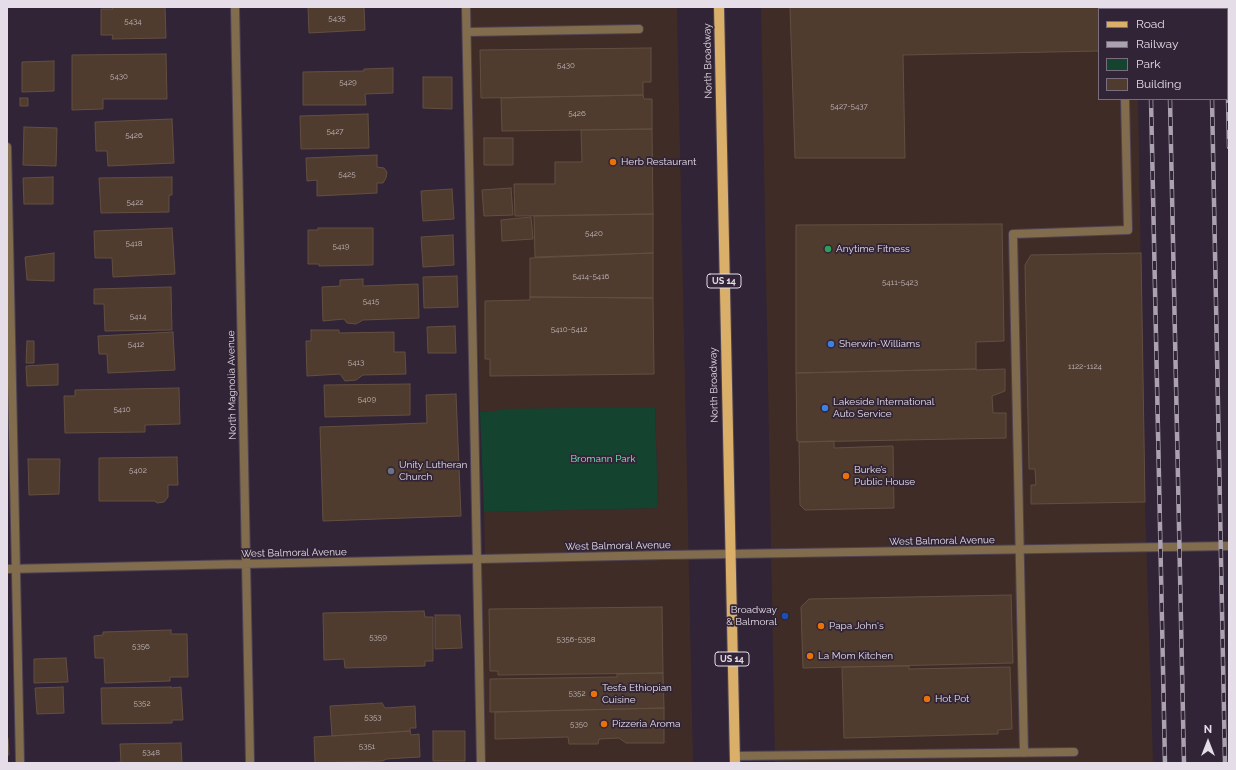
<!DOCTYPE html>
<meta charset="utf-8">
<style>
body{margin:0}
#map{position:relative;width:1236px;height:770px;overflow:hidden;background:#312436;font-family:Raleway,sans-serif}
canvas{display:block}
.frame{position:absolute;inset:0;border:8px solid #e5dde8;pointer-events:none}
.legend{position:absolute;left:1098px;top:8px;width:130px;height:92px;box-sizing:border-box;background:#312436;border:1px solid #796e7d;margin:0;padding:5px 7px;list-style:none;font-size:12px;color:#e5dde8}
.legend li{display:flex;align-items:center;gap:8px;height:20px}
.legend b{width:20px;border:1px solid #796e7d}
.north{position:absolute;left:1188px;top:722px;width:40px;height:40px;-webkit-text-stroke:3px #312436;paint-order:stroke;rotate:0deg;font-size:11px;font-weight:700;line-height:16px;text-align:center;color:#e5dde8}
.north::after{content:'';display:block;margin:auto;width:14px;height:18px;background:#e5dde8;clip-path:polygon(50% 0,100% 100%,50% 72%,0 100%)}
</style>
<div id="map">
<canvas width="1236" height="770"></canvas>
<div class="frame"></div>
<ul class="legend">
<li><b style="height:5px;background:#daaf6a"></b>Road</li>
<li><b style="height:5px;background:#aba2af"></b>Railway</li>
<li><b style="height:11px;background:#14442f"></b>Park</li>
<li><b style="height:11px;background:#4f3c2e"></b>Building</li>
</ul>
<div class="north">N</div>
</div>
<script>
const c = document.querySelector('canvas').getContext('2d');
c.lineJoin = 'round';
function fill(path, color) { c.fillStyle = color; c.fill(path, 'evenodd'); }
const shape = rows => new Path2D(rows.map(r => 'M' + r).join(''));
function strokePath(path, color, width, dash) { c.strokeStyle = color; c.lineWidth = width; c.lineCap = dash ? 'butt' : 'round'; c.setLineDash(dash || []); c.stroke(path); }
function drawText(font, color, halo, rows, align = 'center') {
  c.font = font + ' Raleway,sans-serif'; c.lineWidth = 3.5; c.setLineDash([]); c.textBaseline = 'middle'; c.strokeStyle = halo; c.fillStyle = color; for (const [text, x, y, turn = 0] of rows) {
    c.save(); c.translate(x, y); c.rotate((+turn || 0) * Math.PI / 180); c.textAlign = isNaN(turn) ? turn : align; if (halo) c.strokeText(text, 0, 0); c.fillText(text, 0, 0); c.restore();
  }
}
const commercial = shape([
 [469,7,677,7,693,763,483,763,479,562,485,562,484,512,658,508,655,407,480,412],
 [761,7,1136,7,1136,9,1099,9,1099,99,1138,99,1145,502,1153,763,775,763]
]);
const green = shape([
 [655,407,658,508,484,512,480,412,496,411,501,409]
]);
const building = shape([
 [112,7,165,7,166,38,112,39,113,35,101,35,101,9,113,9,112,7],
 [308,7,364,7,365,30,309,33,308,7],
 [790,7,1112,7,1112,9,1099,9,1099,51,903,55,905,158,795,158,790,7],
 [651,48,651,82,643,82,643,95,481,98,480,50,651,48],
 [166,54,167,99,103,99,103,109,72,110,72,55,166,54],
 [54,61,54,91,22,92,22,62,54,61],
 [393,68,393,93,365,94,366,105,303,105,303,72,364,71,364,69,393,68],
 [423,77,452,77,452,109,423,108,423,77],
 [643,95,644,99,652,99,652,129,502,131,501,98,643,95],
 [20,98,28,98,28,106,20,106,20,98],
 [368,114,369,148,301,149,300,116,368,114],
 [172,119,174,163,108,166,107,151,96,151,95,122,172,119],
 [24,127,57,128,56,166,23,165,24,127],
 [652,129,653,214,515,216,514,184,555,184,555,162,582,162,581,130,652,129],
 [484,138,513,138,513,165,484,165,484,138],
 [377,155,377,167,384,168,387,172,386,178,383,183,377,183,377,193,317,196,317,180,307,181,306,158,377,155],
 [53,177,53,204,24,204,23,178,53,177],
 [172,177,172,195,169,195,169,212,101,213,99,178,172,177],
 [511,188,513,215,484,216,482,190,511,188],
 [452,189,454,219,423,221,421,191,452,189],
 [653,214,653,253,535,257,534,216,653,214],
 [531,217,533,239,502,241,501,220,531,217],
 [1002,224,1004,341,976,342,976,369,796,373,796,225,1002,224],
 [172,228,175,274,113,277,112,258,95,258,94,231,172,228],
 [318,228,373,228,373,265,319,266,319,264,308,264,308,230,318,230,318,228],
 [453,235,454,265,423,267,421,237,453,235],
 [54,253,54,281,27,280,25,257,54,253],
 [653,253,653,298,530,297,530,258,653,253],
 [1141,253,1145,502,1031,504,1031,485,1036,485,1035,469,1029,469,1025,265,1031,255,1141,253],
 [457,276,458,307,424,308,423,277,457,276],
 [363,279,363,286,418,284,419,318,363,320,356,324,347,323,344,319,323,321,322,287,340,286,340,280,363,279],
 [171,287,172,330,105,331,104,304,94,304,94,289,171,287],
 [530,297,653,298,654,374,490,376,490,359,485,359,485,301,530,300,530,297],
 [455,326,456,353,428,353,427,327,455,326],
 [311,330,339,330,339,333,394,332,394,352,405,352,406,374,363,375,356,380,345,381,340,374,307,376,306,341,311,341,311,330],
 [173,332,175,370,108,373,107,354,99,354,98,336,173,332],
 [27,341,34,341,34,363,26,363,27,341],
 [58,364,58,385,27,386,26,366,58,364],
 [976,369,976,370,1005,369,1005,391,992,396,993,413,1006,413,1006,438,799,442,799,441,797,441,796,373,976,369],
 [410,384,410,415,325,417,324,385,410,384],
 [179,388,180,424,145,425,145,432,65,433,64,396,75,396,75,390,179,388],
 [456,394,461,516,323,521,320,427,427,423,426,395,456,394],
 [834,441,834,448,893,446,894,508,805,510,800,505,799,442,834,441],
 [177,457,178,485,168,485,168,497,164,502,157,503,155,501,99,501,99,458,177,457],
 [28,459,60,459,59,494,29,495,28,459],
 [1011,595,1013,663,803,668,801,607,809,599,1011,595],
 [662,607,663,673,498,675,498,671,490,671,489,609,662,607],
 [424,611,425,617,433,617,433,661,425,661,425,666,345,668,344,659,324,660,323,613,424,611],
 [435,615,460,615,462,648,435,649,435,615],
 [171,630,171,634,187,634,188,677,170,677,170,681,105,683,104,658,95,658,94,636,103,635,103,632,171,630],
 [66,658,68,682,34,683,34,659,66,658],
 [909,666,909,669,1010,667,1012,729,998,730,998,734,844,738,842,667,909,666],
 [663,673,664,708,490,712,490,679,617,677,617,674,663,673],
 [63,687,64,713,37,714,35,688,63,687],
 [171,687,171,688,181,687,183,720,172,720,172,723,102,724,101,688,171,687],
 [382,703,385,708,415,706,416,728,410,728,410,731,332,736,330,706,382,703],
 [664,708,664,743,626,743,619,738,599,739,598,744,569,744,568,737,495,739,495,712,664,708],
 [410,731,411,735,419,734,420,757,386,759,383,761,315,763,314,737,410,731],
 [433,731,465,731,465,761,433,761,433,731],
 [7,738,8,738,9,755,7,755,7,738],
 [181,743,182,763,107,763,121,762,120,744,181,743]
]);
const lane = shape([
 [466,7,481,763],
 [1123,7,1123,9],
 [467,32,639,29],
 [7,147,20,763],
 [1024,753,1013,234,1128,230,1125,99],
 [735,756,1074,752]
]);
const street = shape([
 [235,7,250,763],
 [7,569,667,555,1229,546]
]);
const primary = shape([
 [719,7,735,763]
]);
const rail = shape([
 [1149,7,1149,9],
 [1168,7,1168,9],
 [1210,7,1210,9],
 [1226,7,1226,9],
 [1227,49,1229,147],
 [1151,99,1165,763],
 [1170,99,1184,763],
 [1212,99,1225,763]
]);
const markers = [
 [613,162,4,"#e8710a"],
 [828,249,4,"#2e9e5b"],
 [831,344,4,"#3f7fe0"],
 [825,408,4,"#3f7fe0"],
 [391,471,4,"#6b7280"],
 [846,476,4,"#e8710a"],
 [785,616,4,"#1a4fb4"],
 [821,626,4,"#e8710a"],
 [810,656,4,"#e8710a"],
 [594,694,4,"#e8710a"],
 [927,699,4,"#e8710a"],
 [604,724,4,"#e8710a"]
];
const numberNames = [
 ["5435",337,19],
 ["5434",133,22],
 ["5430",566,66],
 ["5430",119,77],
 ["5429",348,83],
 ["5427-5437",849,107],
 ["5426",577,114],
 ["5427",335,132],
 ["5426",134,136],
 ["5425",347,175],
 ["5422",135,203],
 ["5420",594,234],
 ["5418",134,244],
 ["5419",341,247],
 ["5414-5416",591,277],
 ["5411-5423",900,283],
 ["5415",371,302],
 ["5414",138,317],
 ["5410-5412",569,330],
 ["5412",136,345],
 ["5413",356,363],
 ["1122-1124",1085,367],
 ["5409",367,400],
 ["5410",122,410],
 ["5402",138,471],
 ["5359",378,638],
 ["5356-5358",576,640],
 ["5356",141,647],
 ["5352",577,694],
 ["5352",142,704],
 ["5353",373,718],
 ["5350",579,725],
 ["5351",367,747],
 ["5348",151,753]
];
const shields = [
 [724,281,34],
 [732,659,34]
];
const shieldNames = [
 ["US 14",724,281],
 ["US 14",732,659]
];
const streetNames = [
 ["North Broadway",708,61,-91],
 ["North Magnolia Avenue",232,385,-91],
 ["North Broadway",714,385,-91],
 ["West Balmoral Avenue",942,541,-1],
 ["West Balmoral Avenue",618,546,-1],
 ["West Balmoral Avenue",294,553,-1]
];
const poiNames = [
 ["Herb Restaurant",621,162],
 ["Anytime Fitness",836,249],
 ["Sherwin-Williams",839,344],
 ["Lakeside International",833,402],
 ["Auto Service",833,414],
 ["Unity Lutheran",399,465],
 ["Church",399,477],
 ["Burke’s",854,470],
 ["Public House",854,482],
 ["Broadway",777,610,"right"],
 ["& Balmoral",777,622,"right"],
 ["Papa John's",829,626],
 ["La Mom Kitchen",818,656],
 ["Tesfa Ethiopian",602,688],
 ["Cuisine",602,700],
 ["Hot Pot",935,699],
 ["Pizzeria Aroma",612,724]
];
const parkNames = [
 ["Bromann Park",603,459]
];
fill(commercial, '#3f2c27');
fill(green, '#14442f');
fill(building, '#4f3c2e');
strokePath(building, '#634f41', 1);
strokePath(lane, '#4e4252', 10);
strokePath(street, '#4e4252', 10);
strokePath(primary, '#4e4252', 12);
strokePath(lane, '#816d4d', 8);
strokePath(street, '#816d4d', 8);
strokePath(primary, '#daaf6a', 10);
strokePath(rail, '#aba2af', 4.5);
strokePath(rail, '#312436', 3, [9]);
for (const [x, y, r, color] of markers) { const dot = new Path2D(); dot.arc(x, y, r, 0, 2 * Math.PI); c.fillStyle = color; c.fill(dot); strokePath(dot, '#312436', 1.5); }
drawText('8px', '#c0b5ba', null, numberNames);
for (const [x, y, w] of shields) { const box = new Path2D(); box.roundRect(x - w / 2, y - 7, w, 14, 3); c.fillStyle = '#312436'; c.fill(box); strokePath(box, '#e5dde8', 1); }
drawText('bold 9px', '#e5dde8', null, shieldNames);
drawText('10px', '#e5dde8', '#312436', streetNames);
drawText('10px', '#e5dde8', '#312436', poiNames, 'left');
drawText('10px', '#6ff7ba', '#312436', parkNames);
</script>
